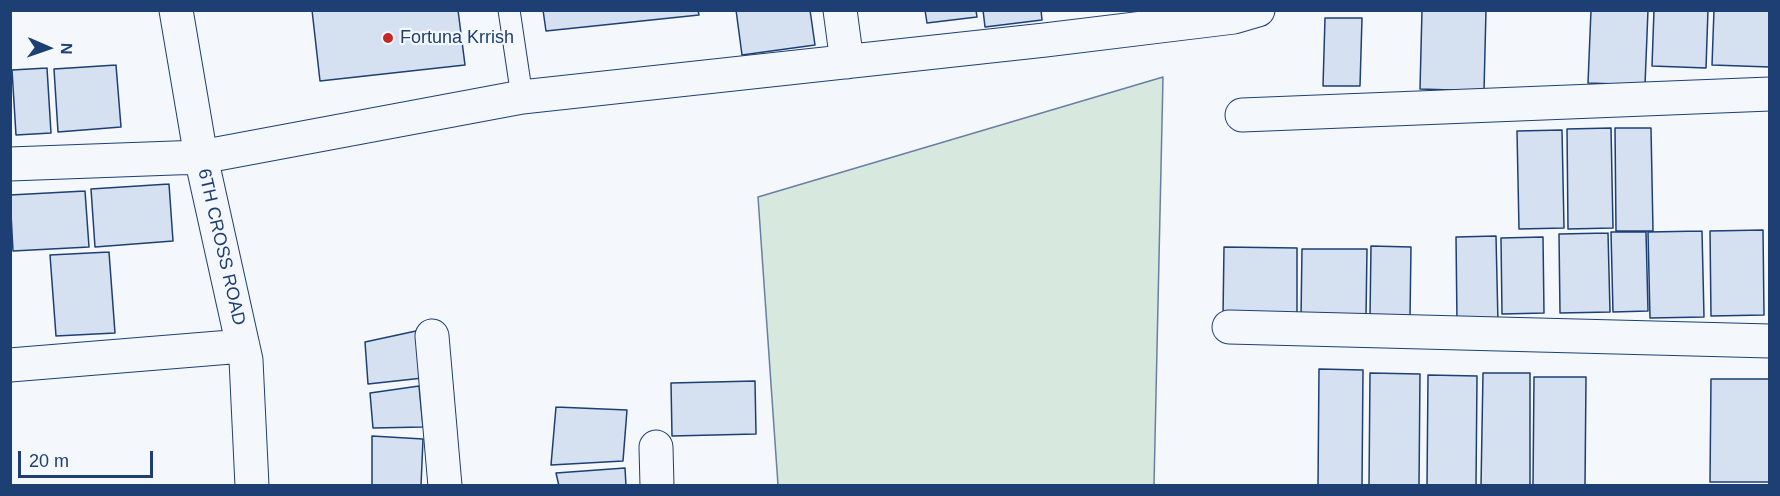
<!DOCTYPE html>
<style>
body{margin:0}
#map{position:relative;width:1780px;height:496px;overflow:hidden;background:#f4f7fb;font-family:Arial,sans-serif}
canvas{display:block}
.frame{position:absolute;inset:0;border:12px solid #1d3f73;pointer-events:none}
.north{position:absolute;left:18px;top:18px;width:60px;height:60px;-webkit-text-stroke:4px #f4f7fb;paint-order:stroke;rotate:92deg;font-size:16px;font-weight:700;line-height:24px;text-align:center;color:#1d3f73}
.north::after{content:'';display:block;margin:auto;width:21px;height:27px;background:#1d3f73;clip-path:polygon(50% 0,100% 100%,50% 72%,0 100%)}
.scale{position:absolute;left:18px;top:451px;width:135px;height:27px;box-sizing:border-box;border:3px solid #1d3f73;border-top:0;padding-left:8px;font-size:18px;line-height:21px;white-space:nowrap;color:#1d3f73;-webkit-text-stroke:4px #f4f7fb;paint-order:stroke}
</style>
<div id="map">
<canvas width="1780" height="496"></canvas>
<div class="frame"></div>
<div class="north">N</div>
<div class="scale">20 m</div>
</div>
<script>
const c = document.querySelector('canvas').getContext('2d');
c.lineJoin = 'round';
function fill(path, color) { c.fillStyle = color; c.fill(path, 'evenodd'); }
const shape = rows => new Path2D(rows.map(r => 'M' + r).join(''));
function strokePath(path, color, width, dash) { c.strokeStyle = color; c.lineWidth = width; c.lineCap = dash ? 'butt' : 'round'; c.setLineDash(dash || []); c.stroke(path); }
function drawText(font, color, halo, rows, align = 'center') {
  c.font = font + ' Arial,sans-serif'; c.lineWidth = 4.5; c.setLineDash([]); c.textBaseline = 'middle'; c.strokeStyle = halo; c.fillStyle = color; for (const [text, x, y, turn = 0] of rows) {
    c.save(); c.translate(x, y); c.rotate((+turn || 0) * Math.PI / 180); c.textAlign = isNaN(turn) ? turn : align; if (halo) c.strokeText(text, 0, 0); c.fillText(text, 0, 0); c.restore();
  }
}
const green = shape([
 [1163,77,1154,485,778,485,758,197,1163,77]
]);
const building = shape([
 [312,10,458,10,465,65,320,81,312,10],
 [543,10,698,10,699,15,546,31,543,10],
 [736,10,810,10,815,45,742,55,736,10],
 [925,10,976,10,977,17,927,23,925,10],
 [983,10,1041,10,1042,20,985,27,983,10],
 [1422,10,1486,10,1484,91,1420,89,1422,10],
 [1591,10,1648,10,1645,85,1588,83,1591,10],
 [1654,10,1708,10,1706,68,1652,66,1654,10],
 [1714,10,1770,10,1770,67,1712,65,1714,10],
 [1325,18,1362,18,1360,86,1323,86,1325,18],
 [116,65,121,127,58,132,54,69,116,65],
 [47,68,51,133,16,135,12,70,47,68],
 [1611,128,1613,228,1568,229,1567,129,1611,128],
 [1615,128,1651,128,1653,231,1616,231,1615,128],
 [1562,130,1564,228,1519,229,1517,131,1562,130],
 [169,184,173,241,95,247,91,189,169,184],
 [85,191,89,247,13,251,10,195,85,191],
 [1763,230,1764,315,1711,316,1710,231,1763,230],
 [1702,231,1704,317,1650,318,1648,232,1702,231],
 [1611,232,1646,232,1648,311,1613,312,1611,232],
 [1608,233,1610,312,1560,313,1559,234,1608,233],
 [1496,236,1498,323,1457,323,1456,237,1496,236],
 [1543,237,1544,313,1502,314,1501,238,1543,237],
 [1371,246,1411,247,1410,317,1370,316,1371,246],
 [1224,247,1297,248,1297,317,1223,316,1224,247],
 [1302,249,1367,249,1366,317,1301,317,1302,249],
 [109,252,115,333,56,336,50,255,109,252],
 [416,331,423,378,368,384,365,342,416,331],
 [1319,369,1363,370,1362,486,1318,486,1319,369],
 [1370,373,1420,374,1419,486,1369,486,1370,373],
 [1483,373,1530,373,1530,486,1481,486,1483,373],
 [1428,375,1477,376,1476,486,1427,486,1428,375],
 [1534,377,1586,377,1585,486,1533,486,1534,377],
 [1711,379,1770,379,1770,482,1710,482,1711,379],
 [755,381,756,434,672,436,671,383,755,381],
 [419,386,423,427,373,428,370,393,419,386],
 [556,407,627,410,623,461,551,465,556,407],
 [372,436,423,439,421,486,372,486,372,436],
 [625,468,626,486,559,486,556,473,625,468]
]);
const lane = shape([
 [509,10,522,97]
]);
const street = shape([
 [176,10,201,157,246,360,252,486],
 [840,10,847,62],
 [1242,115,1770,94],
 [10,164,201,157,522,97,1045,40,1234,17,1258,10],
 [1229,327,1770,341],
 [432,336,445,486],
 [10,365,243,346],
 [656,447,657,486]
]);
const markers = [
 [388,38,6,"#c62828"]
];
const poiNames = [
 ["Fortuna Krrish",400,38]
];
const streetNames = [
 ["6TH CROSS ROAD",221,247,77]
];
fill(green, '#d7e8df');
strokePath(green, '#687fa3', 1.5);
fill(building, '#d5e0f0');
strokePath(building, '#1d3f73', 1.5);
strokePath(lane, '#1d3f73', 23);
strokePath(street, '#1d3f73', 35);
strokePath(lane, '#f4f7fb', 21);
strokePath(street, '#f4f7fb', 33);
for (const [x, y, r, color] of markers) { const dot = new Path2D(); dot.arc(x, y, r, 0, 2 * Math.PI); c.fillStyle = color; c.fill(dot); strokePath(dot, '#f4f7fb', 2); }
drawText('18px', '#1d3f73', '#f4f7fb', poiNames, 'left');
drawText('18px', '#1d3f73', '#f4f7fb', streetNames);
</script>
